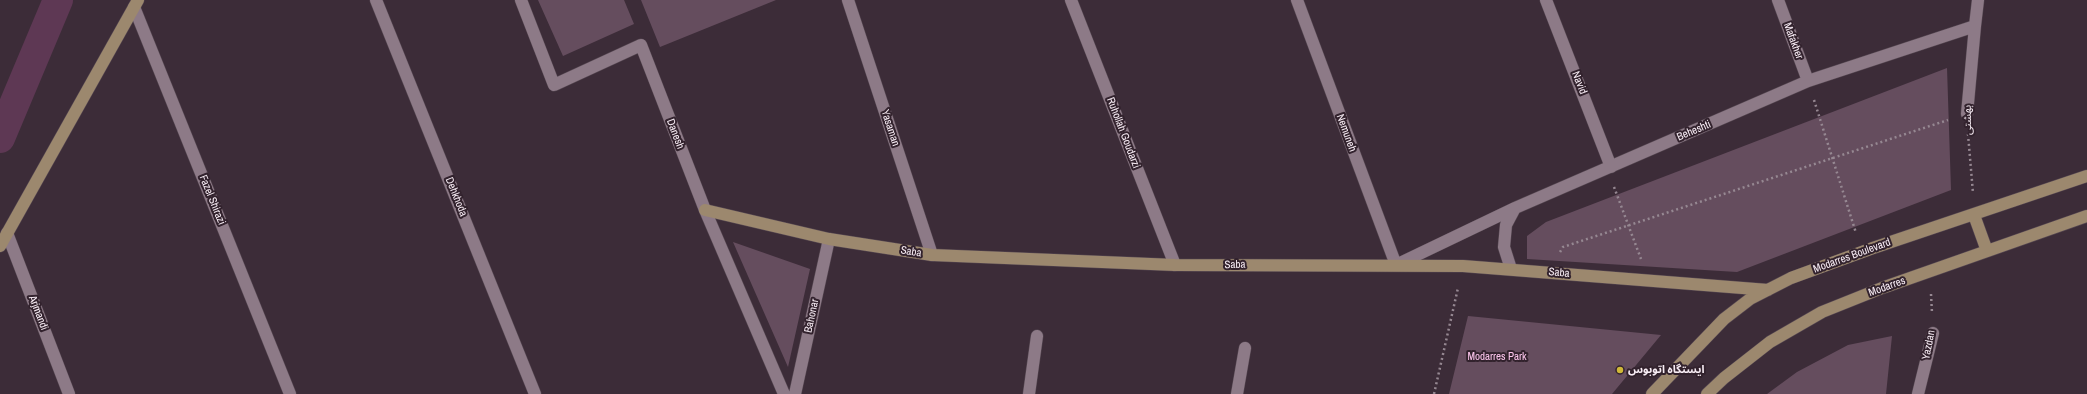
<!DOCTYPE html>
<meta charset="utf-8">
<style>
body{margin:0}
canvas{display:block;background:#3c2c38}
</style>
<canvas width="2087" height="394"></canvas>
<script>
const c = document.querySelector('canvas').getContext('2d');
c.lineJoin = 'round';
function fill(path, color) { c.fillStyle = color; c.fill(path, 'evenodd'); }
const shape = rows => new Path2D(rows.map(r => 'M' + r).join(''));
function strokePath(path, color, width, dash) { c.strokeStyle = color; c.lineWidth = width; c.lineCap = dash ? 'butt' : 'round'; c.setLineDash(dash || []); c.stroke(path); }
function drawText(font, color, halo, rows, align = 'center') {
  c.font = font + ' "Archivo Narrow","Noto Sans Arabic",sans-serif'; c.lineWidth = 4; c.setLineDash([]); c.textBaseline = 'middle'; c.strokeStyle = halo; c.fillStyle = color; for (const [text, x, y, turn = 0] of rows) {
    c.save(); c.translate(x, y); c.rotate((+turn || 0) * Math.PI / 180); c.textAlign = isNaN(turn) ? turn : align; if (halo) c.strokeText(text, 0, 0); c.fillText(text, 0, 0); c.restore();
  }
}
const green = shape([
 [538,0,624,0,634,24,563,56],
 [641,0,776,0,660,47],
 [1947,68,1951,190,1737,272,1527,259,1527,236,1546,222],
 [733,242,810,269,788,367],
 [1468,316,1661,335,1612,394,1449,394],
 [1892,336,1886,394,1767,394,1797,372,1848,345]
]);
const canal = shape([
 [0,138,58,0]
]);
const path = shape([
 [1814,100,1856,233],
 [1968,134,1973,193],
 [1614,187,1641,259],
 [1560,252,1563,247,1948,120],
 [1931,294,1932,313],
 [1434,394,1458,288]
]);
const street = shape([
 [376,0,535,394],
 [521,0,554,85,641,45,705,210,784,394],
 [848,0,932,255],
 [1071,0,1175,265],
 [1297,0,1396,265,1515,208,1808,81,1975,26,1978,0],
 [1546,0,1611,167],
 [1778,0,1808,81],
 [134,7,290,394],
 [1967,114,1975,26],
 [7,233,69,394],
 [1511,269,1504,247,1506,225,1515,208],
 [795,394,829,239],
 [1029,394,1037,336],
 [1237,394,1245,348],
 [1918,394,1933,333]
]);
const secondary = shape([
 [705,210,829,239,932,255,1175,265,1463,266,1768,290],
 [1974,215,1987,251],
 [0,246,138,0],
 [1652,394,1724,319,1750,299,1791,278,1873,248,2087,176],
 [1707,394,1724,378,1770,342,1822,312,1882,288,2087,216]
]);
const markers = [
 [1620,370,4,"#d0b837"]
];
const streetNames = [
 ["Mafakher",1793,41,70],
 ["Navid",1579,83,69],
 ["بهشتی",1968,120,-91],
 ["Yasaman",890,128,72],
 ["Beheshti",1694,131,-23],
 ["Ruhollah Goudarzi",1123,133,69],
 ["Nemuneh",1346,133,70],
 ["Danesh",675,134,69],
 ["Dehkhoda",456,197,68],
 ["Fazel Shirazi",212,200,68],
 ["Saba",911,252,9],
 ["Modarres Boulevard",1852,256,-20],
 ["Saba",1235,265,-1],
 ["Saba",1559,273,5],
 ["Modarres",1887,287,-20],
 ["Arjmandi",38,313,69],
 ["Bahonar",812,316,-78],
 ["Yazdan",1929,345,-79]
];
const parkNames = [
 ["Modarres Park",1497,357]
];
const poiNames = [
 ["ایستگاه اتوبوس",1628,370]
];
fill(green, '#654d5e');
strokePath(canal, '#5e3854', 30);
strokePath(street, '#564852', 13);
strokePath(secondary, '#564852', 13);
strokePath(path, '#968892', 2.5, [2, 3]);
strokePath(street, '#8d7a87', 12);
strokePath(secondary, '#9c886e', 12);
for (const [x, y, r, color] of markers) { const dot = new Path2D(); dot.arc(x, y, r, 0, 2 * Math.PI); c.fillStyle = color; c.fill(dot); strokePath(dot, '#32222d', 1.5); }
drawText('11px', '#f8edf5', '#32222d', streetNames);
drawText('11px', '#fdc6ed', '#32222d', parkNames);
drawText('bold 11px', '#f8edf5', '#32222d', poiNames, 'left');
</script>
